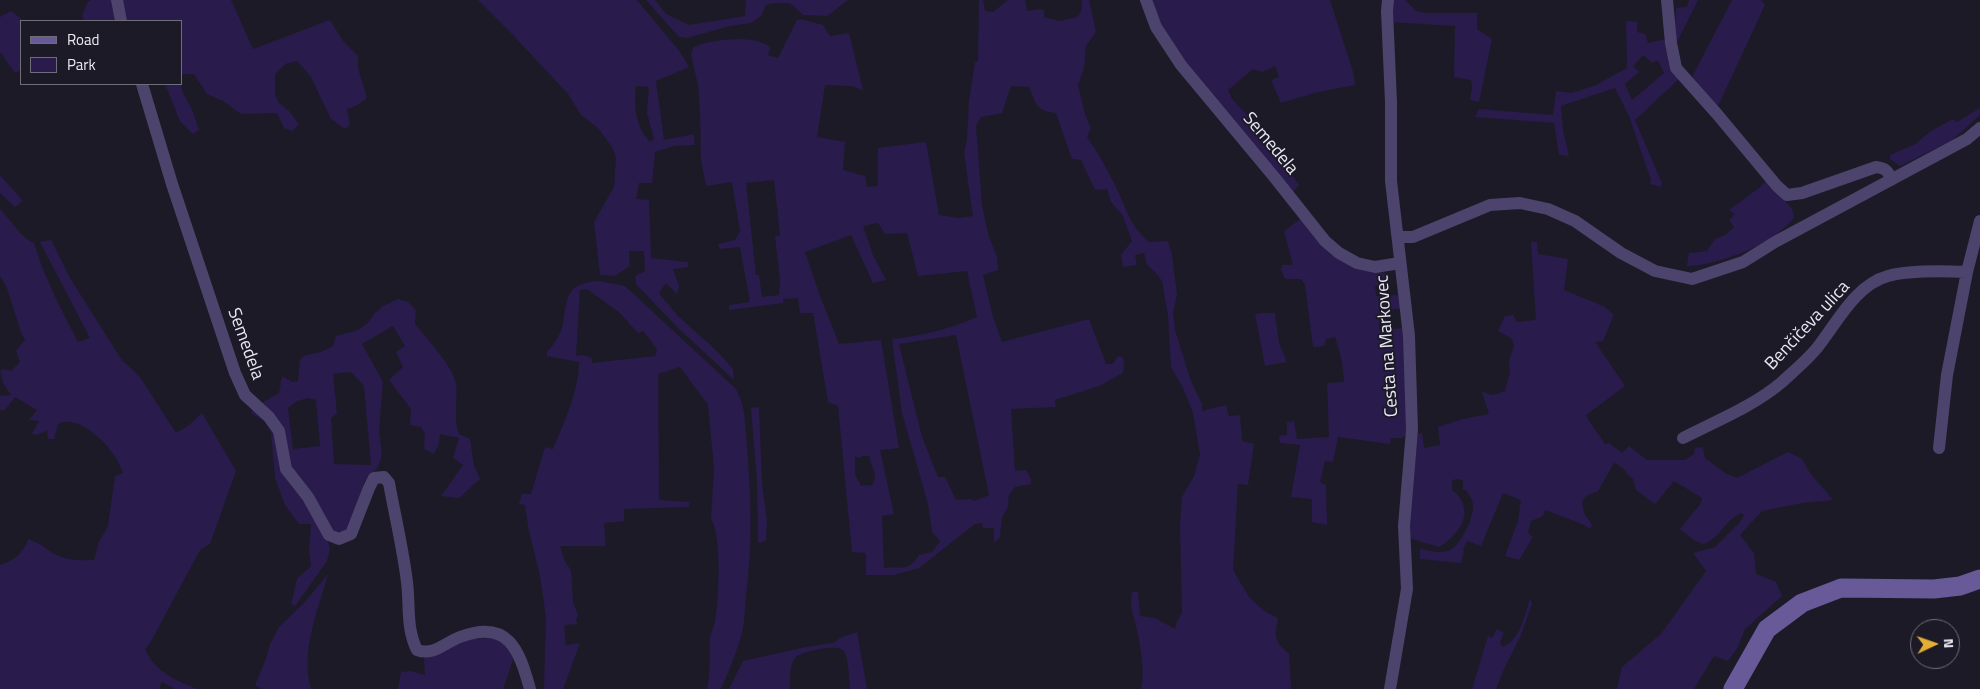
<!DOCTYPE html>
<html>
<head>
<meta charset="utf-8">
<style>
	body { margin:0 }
	#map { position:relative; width:1980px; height:689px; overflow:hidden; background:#1d1a27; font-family:"Titillium Web",sans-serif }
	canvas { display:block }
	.legend { position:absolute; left:20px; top:20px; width:162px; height:65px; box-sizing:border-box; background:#1d1a27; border:1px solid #6f6d78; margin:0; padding:6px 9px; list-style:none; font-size:15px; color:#eae9f2 }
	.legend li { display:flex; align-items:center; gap:10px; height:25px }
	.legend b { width:25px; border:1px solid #6f6d78 }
	.north { position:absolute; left:1910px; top:619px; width:50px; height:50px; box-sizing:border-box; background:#1d1a27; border:1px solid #6f6d78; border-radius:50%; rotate:87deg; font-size:14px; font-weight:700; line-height:20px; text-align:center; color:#eae9f2 }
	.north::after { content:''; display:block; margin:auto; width:18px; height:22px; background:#e3ae35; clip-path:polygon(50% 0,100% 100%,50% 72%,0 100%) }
</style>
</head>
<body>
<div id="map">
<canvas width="1980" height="689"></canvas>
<ul class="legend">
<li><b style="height:6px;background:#685998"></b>Road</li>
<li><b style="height:14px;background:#291b4c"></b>Park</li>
</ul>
<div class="north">N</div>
</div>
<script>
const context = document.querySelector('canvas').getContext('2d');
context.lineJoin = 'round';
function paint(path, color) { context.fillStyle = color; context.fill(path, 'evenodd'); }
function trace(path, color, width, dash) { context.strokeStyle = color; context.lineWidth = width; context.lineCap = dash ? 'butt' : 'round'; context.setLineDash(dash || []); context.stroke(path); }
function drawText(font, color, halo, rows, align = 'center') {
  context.font = font + ' "Titillium Web",sans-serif'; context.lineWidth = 4; context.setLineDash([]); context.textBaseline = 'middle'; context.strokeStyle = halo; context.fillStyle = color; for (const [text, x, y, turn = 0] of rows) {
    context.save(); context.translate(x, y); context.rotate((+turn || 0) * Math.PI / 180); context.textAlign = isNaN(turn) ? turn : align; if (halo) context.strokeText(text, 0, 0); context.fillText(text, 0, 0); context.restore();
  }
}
const green = new Path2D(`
	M91,0H114L118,21H84L82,16L87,3Z
	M120,0H231L253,49L330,20L343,41L358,56V68L367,98L356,106L347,109L350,125L345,129L331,119L311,77L297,61L285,64L275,74V93L278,102L289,111L299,124L292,131L284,128L277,113L241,114L223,101L207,94L194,74H183L181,76V21H124Z
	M478,0H637L680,52L689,67L656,81L664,140L694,134L695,145L674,146L655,152L652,183H639L636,199L649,200L651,258L688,262V267L673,269L679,286L677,294L666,283L659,293L678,316L718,352L733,369L734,380L677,327L636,284L635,276L645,271L644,251H629L630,266L615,276L600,275L594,222L614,187L616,157L612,147L598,128L581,115L568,94L512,34ZM636,86L649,87L647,113L654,139L650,142C635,125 634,108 636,86Z
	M646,0H655L666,14L689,25L745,16L746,0H848L827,16L803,15L790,3C782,4 774,2 766,5L761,16L751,23L730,26L687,38L679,37Z
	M979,0H983L985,11L993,12L1008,0H1025L1027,11L1040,9L1044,10V17L1059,21L1078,17L1082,9V0H1089L1096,32L1086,46L1084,68L1078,85L1085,114L1091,128L1087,137C1098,152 1107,169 1116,187C1126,207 1130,227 1149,242L1168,241L1172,255L1177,295L1173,313L1175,330L1191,381L1202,404V411L1226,405L1229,416L1240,415L1242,441L1254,444L1248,485L1238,484L1233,570L1249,597L1264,611L1278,618C1275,637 1273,640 1289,654L1291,689H1141C1145,672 1141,652 1138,634C1135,618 1129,610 1132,592H1138L1140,616L1155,618L1175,629L1177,621L1182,613L1180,523L1182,497L1194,476L1200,455L1193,413L1183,388L1171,367L1168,316L1162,281L1155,272L1147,265L1144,253L1135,255L1137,265L1123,267L1121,255L1132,241L1123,216L1111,202L1107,189L1095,190L1081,160L1072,159L1056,113C1035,110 1037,105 1029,87L1011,86L1002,113L981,117L976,126L982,205L988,234L997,257L998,270L983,275L993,317L1002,342L1089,319L1106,364H1113L1118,356L1123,357L1124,365L1123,373L1099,386L1055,400L1056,407L1011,409L1015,471L1026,470L1031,479V484L1015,487L1009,495L1008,507L1002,517L1000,537L994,543V528H983L982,523L975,524L919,568L894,575H866V553L852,552L838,406L828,402L813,313H800L798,298L783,299V303L729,310V305L750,302L740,247L720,249L718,244L735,240L740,231L732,182L706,186L701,159L700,111L698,85L691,55L693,48C706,39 761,34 770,48L768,55L778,58L797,20L800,19L823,25L830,36L849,33L863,90L851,86L825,85L817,137L845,142L843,170L865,176L867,187L878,186V148L926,142L939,215L958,218L973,216L964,153L967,139L969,101L975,62L978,61ZM774,180L780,235L775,236L780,281L779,295L762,297L759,275H756L746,183ZM878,223L885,234L907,233L918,276L967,271L977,317C950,329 921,336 892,339L902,413L928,504L932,532L940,541L932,552L919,555C908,573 900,566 884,568L882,516L894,514L880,450L899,448L881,340L839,344L820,296L805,252L851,235L873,283L886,280L873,255L863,226ZM956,335L989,495L975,501L969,499L956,500L945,477H938L922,437L899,344ZM862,456H869C871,466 879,475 872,485L861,486L855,474V457L861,458Z
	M1150,0H1330L1354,75L1355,85L1318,92L1281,103L1271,80L1279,77L1275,66L1262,72L1253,69L1228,90L1232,99L1252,120L1299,185L1292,193L1207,91L1155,18Z
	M1389,0H1405L1416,11L1425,13H1477V29L1492,39L1479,102L1470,100L1472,88L1471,80L1454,77L1455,26L1389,22Z
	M1689,0H1698L1674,48L1676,8L1687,7Z
	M1732,0H1761L1765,5L1718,106L1691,79Z
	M11,11L24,21H21V70L15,73L0,52V17Z
	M1626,21L1637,22V32L1645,34L1648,43L1667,39L1680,78L1635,120L1662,183L1661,187L1650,184L1651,180L1629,116L1615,88L1561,106L1563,130L1569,156L1559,155L1554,123L1475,117L1479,109L1553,115L1556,91L1572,93L1596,85L1627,68ZM1643,55L1652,63L1658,60L1664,73L1632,100L1625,84L1639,72L1633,66Z
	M165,84H181L183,93L192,109L199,130L193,134L180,121Z
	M1980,108V115L1951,141L1900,166L1890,159V155L1915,144L1931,131L1953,119L1957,122Z
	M0,175L23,201L15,207L0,193Z
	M1767,179L1792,209L1794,217C1777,243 1717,266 1687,266L1689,253L1707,251L1715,239L1725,235L1734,227L1729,220L1735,214L1729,210L1759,188Z
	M0,209C11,220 21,238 34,243C44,277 62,311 78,342L90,338L40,242L51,240L70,278L121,359L140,377L176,433L188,426L202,413L236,471L210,544L200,550L149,645L145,649C154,671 176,681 198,689H175L162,682L159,689H0V565C16,560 23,553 29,538L30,540C40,543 46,549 54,554C66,560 81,561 94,560L99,542L108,526L115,476L123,473C118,453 81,412 58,424L54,439H48L47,431L36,435L32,434L39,421L29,420L37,410L15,397L5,410H0V396L11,395L3,383L0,371L3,369L11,371L20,362L16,351L25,340L21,332L7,288L0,276Z
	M1302,218L1370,271L1387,273L1389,284L1375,286L1376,296L1398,295L1401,309H1383L1379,318V330L1404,328L1409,433L1402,438H1391L1390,444L1338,437L1333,462L1325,461L1320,482L1326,485L1327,525L1312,522V499L1291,497L1300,445L1280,443L1279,436L1287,435V422L1294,421L1297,439L1329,437L1327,383L1344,382L1342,361L1335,337L1326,339L1324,346L1313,347L1305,285L1301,279H1285L1281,270L1282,265H1293L1284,231Z
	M1531,242H1537L1538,254L1568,259L1564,290L1605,307L1614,315L1603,341L1595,342L1625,386L1586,415C1591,426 1599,434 1605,444L1609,443L1622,453L1629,446L1647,460H1685L1694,454L1695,448L1703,447L1705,458L1725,473L1737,478L1788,452L1802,459L1810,473L1833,500L1802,503L1762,511L1740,535L1754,553L1756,574L1776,582L1782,596L1745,629L1738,647L1728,661L1714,656L1694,689H1617L1622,667L1661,634L1706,571L1693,553L1715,547L1740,522L1744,515L1741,513C1725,520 1720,539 1703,544L1694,540L1680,529L1701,503L1702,498L1674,481L1655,504L1636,490L1633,479C1625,473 1624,466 1614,463L1598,491L1586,496L1582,502L1584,513L1592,525L1590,529L1582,524L1545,510L1543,516L1531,521L1528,533L1533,537L1519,560L1505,556L1518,521L1521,500L1503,493L1481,546L1467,541L1463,549L1464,551L1461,563L1420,559V549C1428,550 1439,554 1448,551C1460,547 1472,521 1473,508C1474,501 1469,495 1466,490H1463V480L1456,479L1452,481V490C1457,493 1459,496 1462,502C1471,520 1454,538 1439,547L1412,539L1407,530L1418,434L1422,433L1424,448L1440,445L1438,427L1463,419L1489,414L1482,392L1493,395L1505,391L1510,372L1509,361L1514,346L1512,339L1498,331L1505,316L1513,315L1517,322L1536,320Z
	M599,281L625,286L735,388C746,404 745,427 747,446C751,497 753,543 746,594C745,607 745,620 742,632C737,652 729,670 721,689H707C711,670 709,658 710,639C710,633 714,628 715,621C719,601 722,535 711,519L714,468L708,405L680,367L658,374L659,500L689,502V507L624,509V521L604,523L606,546H560L565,562L571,570L573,602L578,615L576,620L577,624L564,625L566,645L580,643L563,689H544L546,618L540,576L529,531L525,505L519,504L522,494H531L545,447L553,449C564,422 579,391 579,362L547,356V352C553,346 560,335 562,328C568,300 563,283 599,281ZM587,289L620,313L638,333L643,331L657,349L655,356L592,363V358L583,355L576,356L580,290Z
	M398,299L408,302L416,310L415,324C427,339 453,366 456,384C458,401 453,418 459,434L470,439L474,465L480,479L459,498L441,496L463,465L453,458L459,438L440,434L439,444L434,454L424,449L425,434L421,427L410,425L411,409L389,380L403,367L396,352L405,346L393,326L362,344L383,382L379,431L382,455L378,467L364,482L353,520L345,531L338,534L332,531L291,466L260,404L279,393L282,376L292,382L298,381L300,359L306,355L321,352L333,346L336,336L358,330L368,323L374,314L383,306ZM351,372L364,386L371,465L334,464L331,418L337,413L333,374ZM309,398L316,400L320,446L293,449L288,408L297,401Z
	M1263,313H1275L1279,343L1287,362L1265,366L1255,314Z
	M759,407L762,484L767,520L766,541L758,543L757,482L751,408Z
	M253,409L275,430L280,465L288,482L306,503L326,534L330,549L327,561L295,606L291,604L297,579L311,566L309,552L311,524H299L285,505L275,478L271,432L264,421L251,413Z
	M328,574C318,611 300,651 311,689H262L255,685L266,659L270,644L279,627L304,603Z
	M1530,599L1532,604L1520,637L1504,669L1496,689H1472L1488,636L1492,638L1497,629L1504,633L1500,642L1502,647C1521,640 1524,616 1530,599Z
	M857,632L867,689H850C849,681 849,656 843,650C837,644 801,651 795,658C789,666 790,680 790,689H729L743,661L806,647L833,643L842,637Z
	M498,638L509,648L513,660L503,689H398L401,672L411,671L425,675L424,658L462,639Z`);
const street = new Path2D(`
	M117,0L121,21
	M1146,0L1156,27L1181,65L1275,178L1325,241L1339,253L1357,263L1375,267L1400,263
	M1388,0L1387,11L1391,102V181L1409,336L1412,430L1404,526L1407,589L1390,689
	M1667,0L1671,43L1676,68L1717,114L1777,186L1787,195L1802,193L1876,167C1885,168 1889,171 1891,180
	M142,84L172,184L235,373L245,395L269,417L279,431L286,469L308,497L329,535L339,539L351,534L369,488L374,478L384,477L389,483C395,516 403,549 407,582C410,606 406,628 417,650C434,656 444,643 460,637C508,619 519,649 530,689
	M1398,237H1413L1490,205L1520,203L1548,209L1575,221L1621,253L1655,271L1692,279L1743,262L1775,242L1967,139L1980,128
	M1683,438C1716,421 1754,406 1782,382C1794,371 1807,360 1817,348C1837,323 1855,285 1888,276C1909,270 1945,271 1967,272
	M1939,448L1947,375L1967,272L1980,221`);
const secondary = new Path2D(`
	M1733,689L1767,629L1802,603L1841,588L1934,589L1960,586L1980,579`);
const streetNames = [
	["Semedela",1270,144,50],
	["Benčičeva ulica",1808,326,-47],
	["Semedela",245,344,70],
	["Cesta na Markovec",1388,346,-94]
];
paint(green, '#291b4c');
trace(street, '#4c446c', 12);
trace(secondary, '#685998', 19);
drawText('18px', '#eae9f2', '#1d1a27', streetNames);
</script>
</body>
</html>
